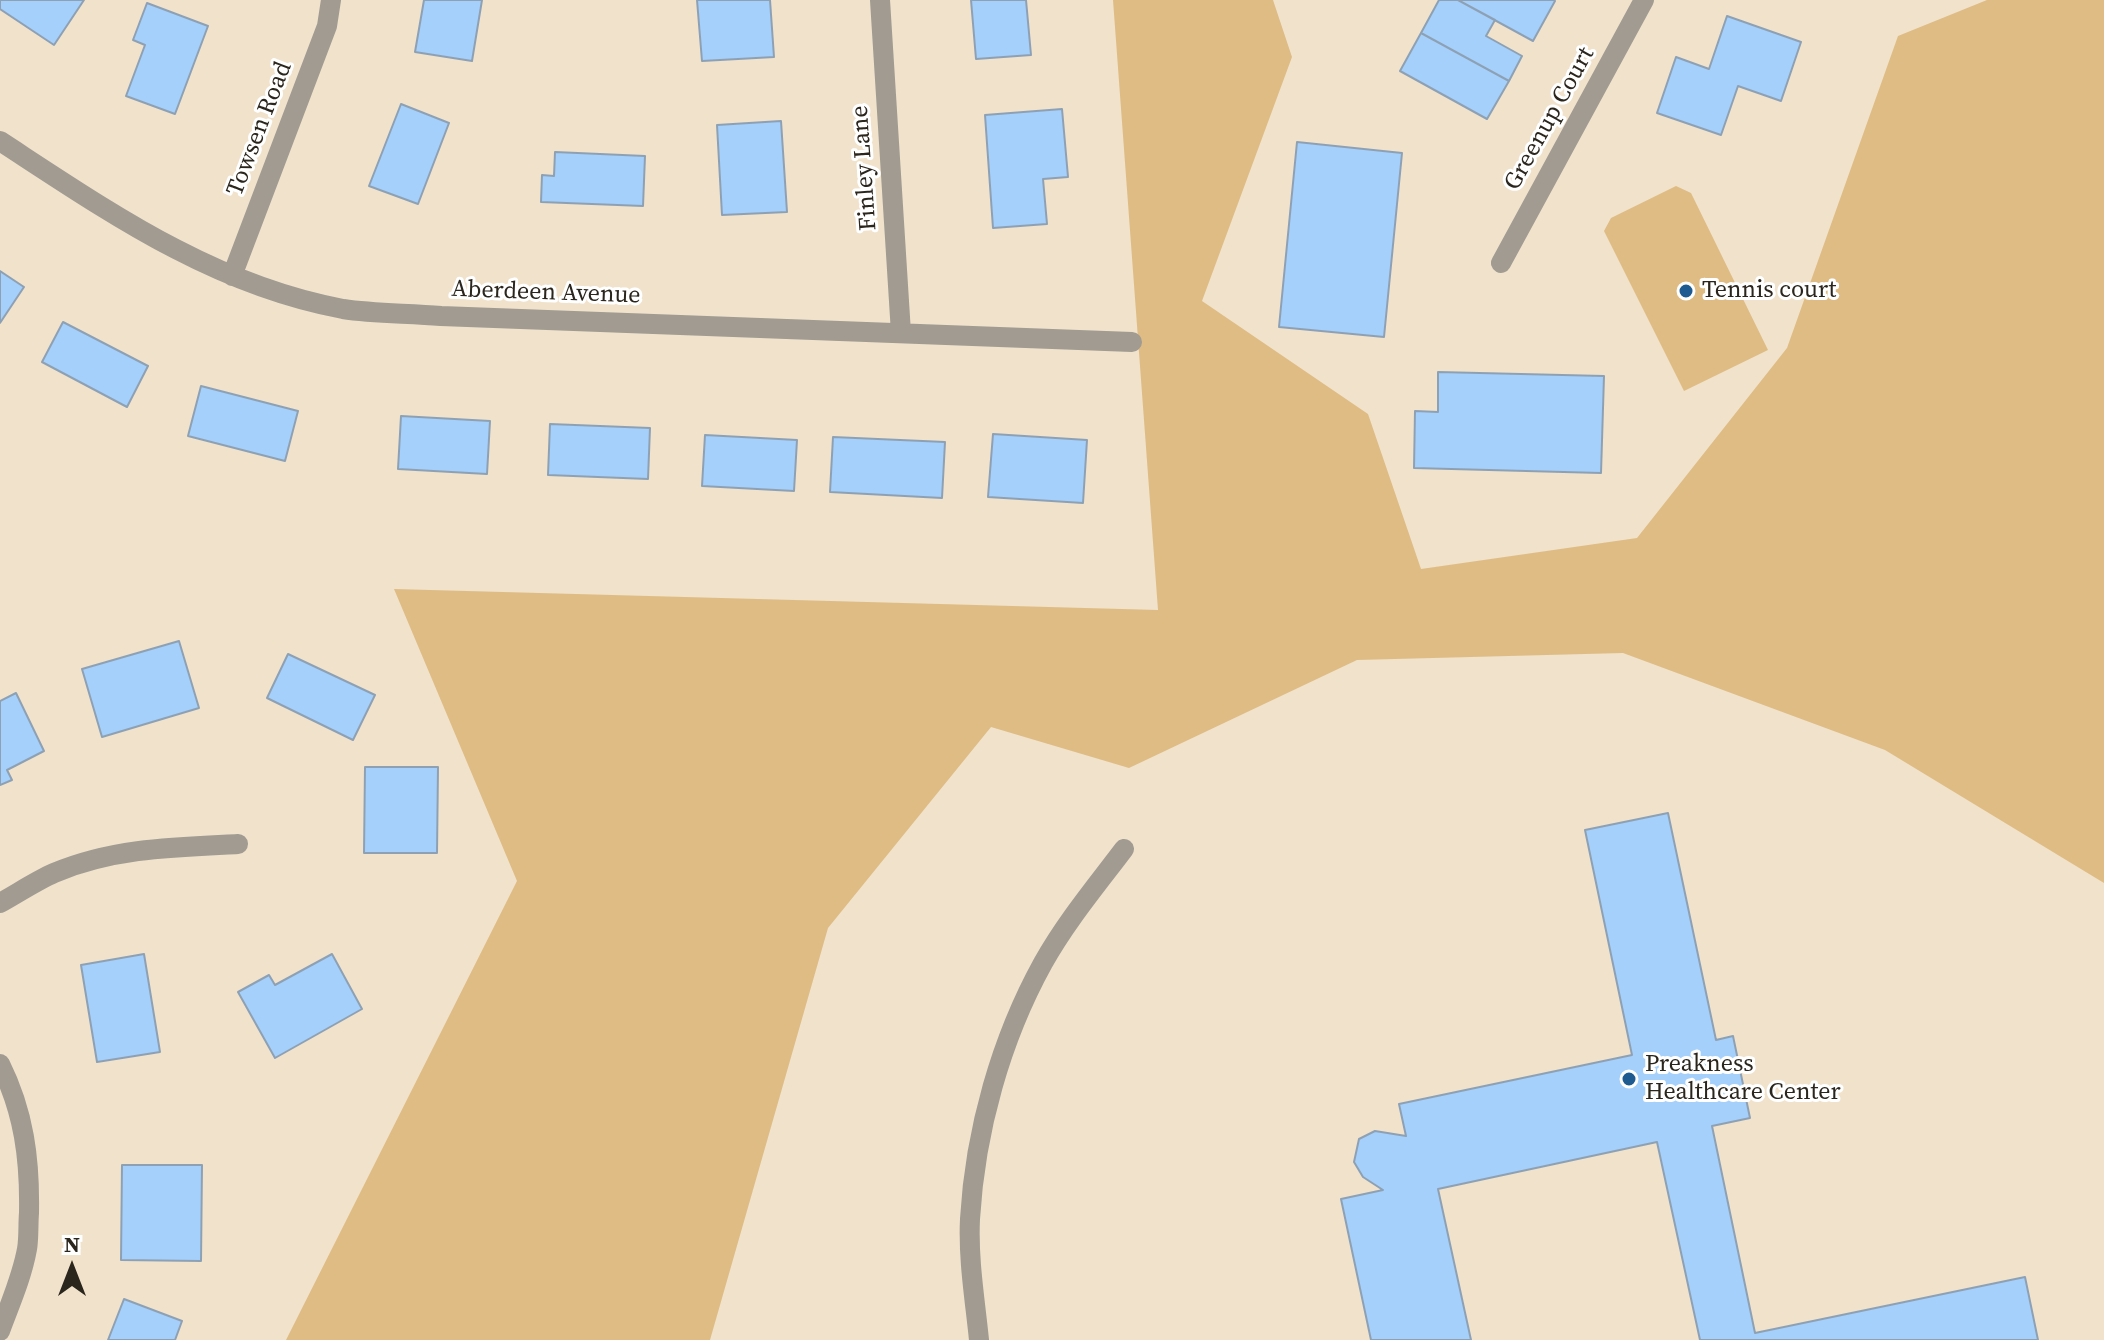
<!DOCTYPE html>
<html>
<head>
<meta charset="utf-8">
<style>
	body { margin:0 }
	#map { position:relative; width:2104px; height:1340px; overflow:hidden; background:#f1e2cb; font-family:"Source Serif 4",serif }
	canvas { display:block }
	.north { position:absolute; left:32px; top:1228px; width:80px; height:80px; -webkit-text-stroke:6px #fff; paint-order:stroke; rotate:0deg; font-size:22px; font-weight:700; line-height:32px; text-align:center; color:#2b261d }
	.north::after { content:''; display:block; margin:auto; width:28px; height:36px; background:#2b261d; clip-path:polygon(50% 0,100% 100%,50% 72%,0 100%) }
</style>
</head>
<body>
<div id="map">
<canvas width="2104" height="1340"></canvas>
<div class="north">N</div>
</div>
<script>
const context = document.querySelector('canvas').getContext('2d');
context.lineJoin = 'round';
function paint(path, color) { context.fillStyle = color; context.fill(path, 'evenodd'); }
function trace(path, color, width, dash) { context.strokeStyle = color; context.lineWidth = width; context.lineCap = dash ? 'butt' : 'round'; context.setLineDash(dash || []); context.stroke(path); }
function drawText(font, color, halo, rows, align = 'center') {
  context.font = font + ' "Source Serif 4",serif'; context.lineWidth = 6; context.setLineDash([]); context.textBaseline = 'middle'; context.strokeStyle = halo; context.fillStyle = color; for (const [text, x, y, turn = 0] of rows) {
    context.save(); context.translate(x, y); context.rotate((+turn || 0) * Math.PI / 180); context.textAlign = isNaN(turn) ? turn : align; if (halo) context.strokeText(text, 0, 0); context.fillText(text, 0, 0); context.restore();
  }
}
const green = new Path2D(`
	M1113,0H1273L1292,57L1202,301L1368,414L1421,569L1637,538L1787,348L1898,36L1987,0H2104V883L1885,750L1623,653L1357,660L1129,768L991,727L828,928L710,1340H286L517,881L394,589L1158,610Z
	M1676,186L1691,193L1768,350L1684,391L1604,231L1611,218Z`);
const building = new Path2D(`
	M0,0H84L54,45L0,9Z
	M424,0H482L472,61L415,52Z
	M697,0H770L774,57L702,61Z
	M971,0H1026L1031,55L976,59Z
	M1439,0H1458L1495,20L1486,36L1522,56L1509,81L1421,33Z
	M1458,0H1554L1555,1L1533,41Z
	M147,3L208,26L175,114L126,96L145,45L133,40Z
	M1727,16L1801,42L1781,101L1738,86L1721,135L1657,113L1676,57L1709,69Z
	M1421,33L1509,81L1487,119L1400,71Z
	M401,104L449,123L418,204L369,186Z
	M1062,109L1068,177L1043,179L1047,224L993,228L985,115Z
	M781,121L787,212L722,215L717,125Z
	M1297,142L1402,153L1384,337L1279,327Z
	M555,152L645,156L643,206L541,202L542,175L554,176Z
	M0,271L24,287L0,323Z
	M63,322L148,366L127,407L42,362Z
	M1438,372L1604,376L1601,473L1414,468L1415,411L1438,412Z
	M201,386L298,411L285,461L188,436Z
	M401,416L490,421L487,474L398,469Z
	M550,424L650,428L648,479L548,475Z
	M993,434L1087,440L1083,503L988,497Z
	M705,435L797,440L794,491L702,486Z
	M833,437L945,442L942,498L830,492Z
	M179,641L199,708L102,737L82,669Z
	M288,654L375,695L353,740L267,698Z
	M16,693L44,751L7,770L12,780L0,785V701Z
	M365,767H438L437,853H364Z
	M1668,813L1716,1040L1733,1036L1750,1118L1712,1126L1755,1333L2025,1277L2038,1340H1700L1657,1142L1438,1189L1471,1340H1371L1341,1199L1383,1190L1363,1177L1354,1162L1359,1139L1375,1131L1406,1136L1399,1104L1632,1055L1585,830Z
	M144,954L160,1052L97,1062L81,965Z
	M332,954L362,1009L275,1058L238,992L269,975L275,985Z
	M122,1165H202L201,1261L121,1260Z
	M124,1299L182,1321L175,1340H108Z`);
const minor = new Path2D(`
	M880,0L901,333
	M0,141C109,212 213,285 343,309C375,314 409,313 441,316L1132,342
	M1501,263L1644,0
	M232,276L327,26L331,0
	M0,903C18,893 36,881 54,873C113,848 176,847 238,844
	M0,1064C24,1112 30,1159 29,1213C28,1224 29,1238 27,1249C22,1277 10,1304 0,1331
	M979,1340C975,1300 968,1259 970,1219C975,1131 1001,1039 1043,963C1066,922 1096,886 1124,849`);
const markers = [
	[1686,291,8,"#1d5b91"],
	[1629,1079,8,"#1d5b91"]
];
const streetNames = [
	["Greenup Court",1550,119,-61],
	["Towsen Road",260,129,-69],
	["Finley Lane",865,168,-94],
	["Aberdeen Avenue",546,293,2]
];
const poiNames = [
	["Tennis court",1702,291],
	["Preakness",1645,1065],
	["Healthcare Center",1645,1093]
];
paint(green, '#dfbc84');
paint(building, '#a4d0fb');
trace(building, '#8ea1b4', 2);
trace(minor, '#a19b91', 20);
for (const [x, y, r, color] of markers) { const dot = new Path2D(); dot.arc(x, y, r, 0, 2 * Math.PI); context.fillStyle = color; context.fill(dot); trace(dot, '#fff', 3); }
drawText('24px', '#2b261d', '#fff', streetNames);
drawText('24px', '#2b261d', '#fff', poiNames, 'left');
</script>
</body>
</html>
